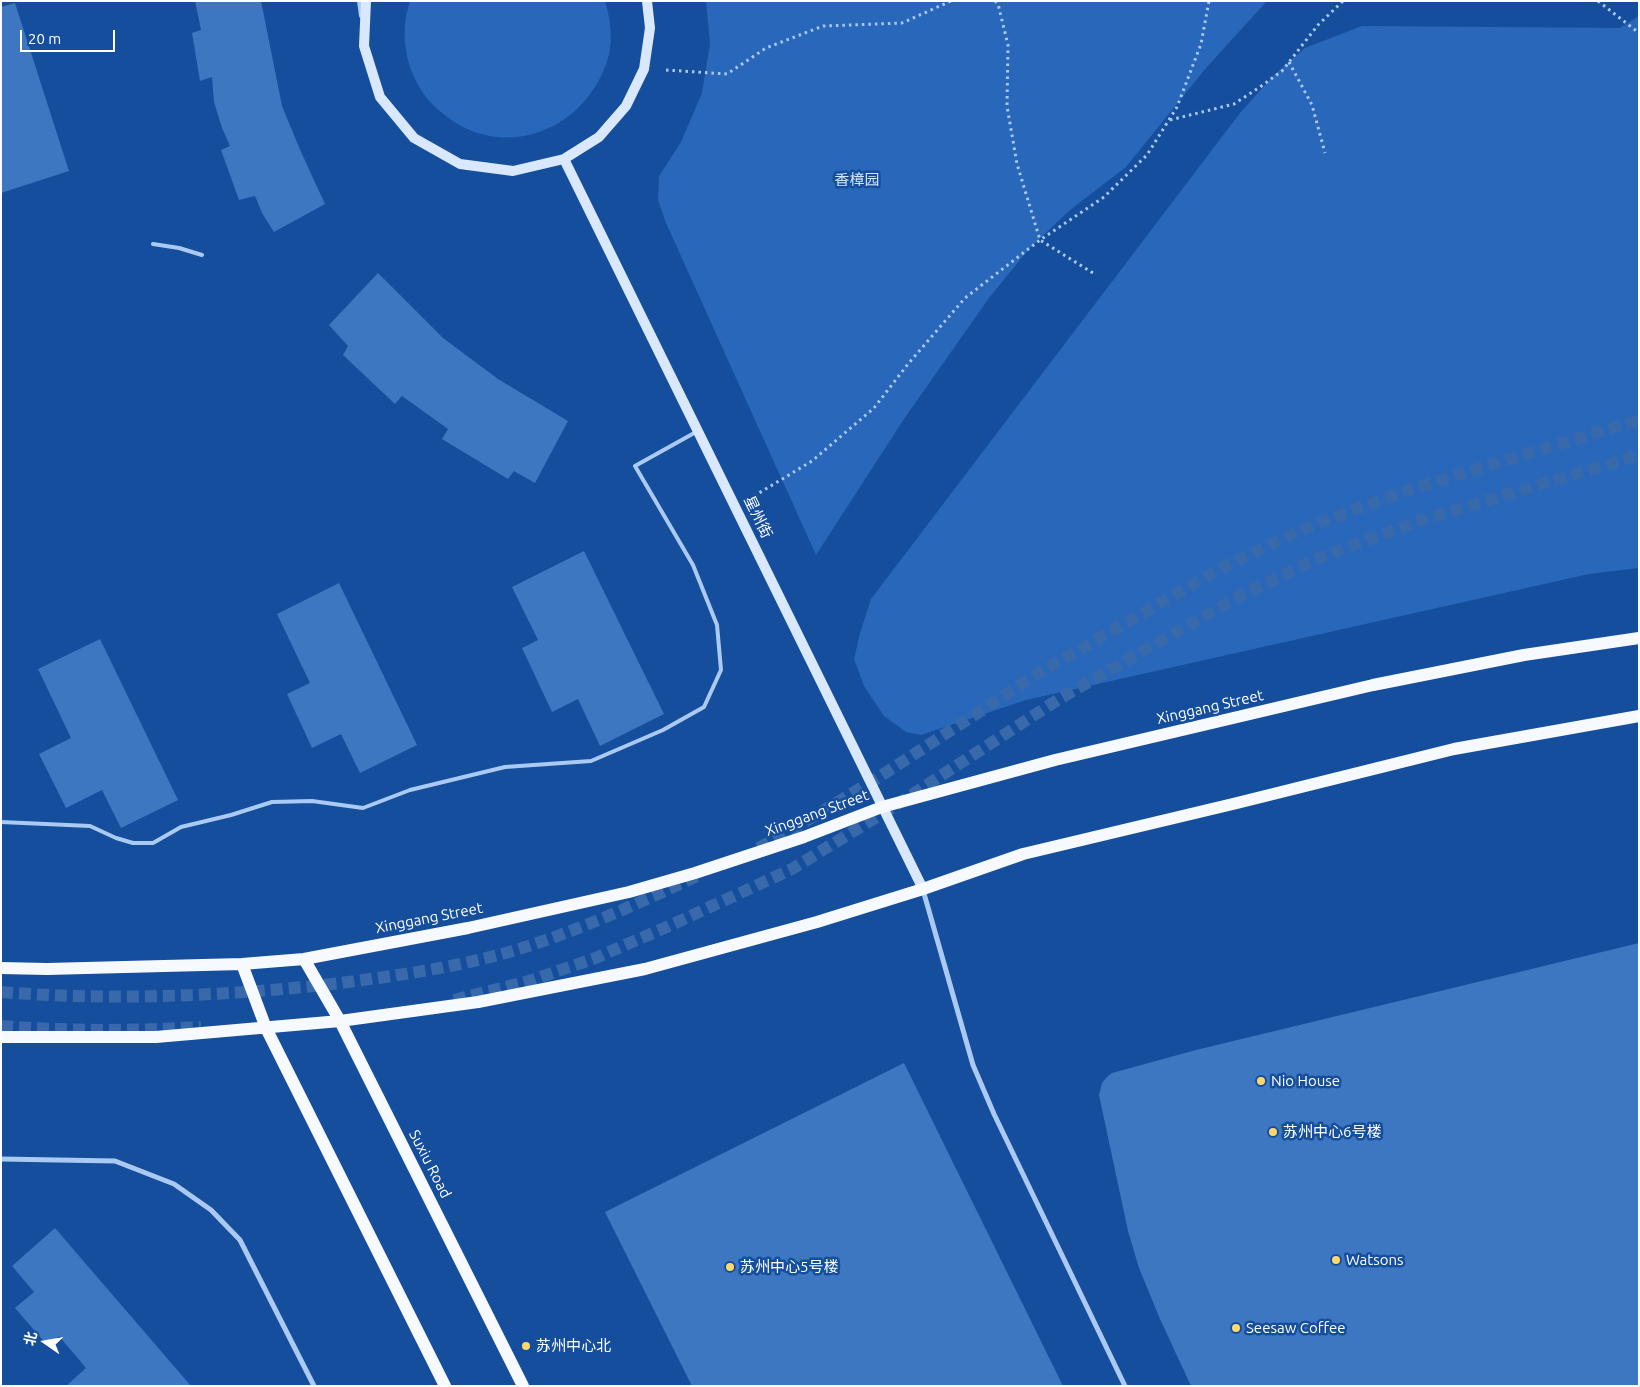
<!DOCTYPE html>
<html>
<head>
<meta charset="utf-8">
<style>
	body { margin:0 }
	#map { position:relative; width:1640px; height:1387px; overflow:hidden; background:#154e9c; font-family:Ubuntu,"Noto Sans SC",sans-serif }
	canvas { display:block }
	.frame { position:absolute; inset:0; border:2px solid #fff; pointer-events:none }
	.north { position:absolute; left:20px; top:1317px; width:50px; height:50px; -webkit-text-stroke:4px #154e9c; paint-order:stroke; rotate:283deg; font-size:14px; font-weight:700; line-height:20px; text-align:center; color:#fff }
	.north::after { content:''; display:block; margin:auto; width:18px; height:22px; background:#fff; clip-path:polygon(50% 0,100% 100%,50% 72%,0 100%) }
	.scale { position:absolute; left:20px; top:30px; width:95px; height:22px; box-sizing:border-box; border:2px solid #fff; border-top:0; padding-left:6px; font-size:15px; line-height:18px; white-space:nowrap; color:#fff; -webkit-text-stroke:4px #154e9c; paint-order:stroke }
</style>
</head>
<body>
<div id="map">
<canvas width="1640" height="1387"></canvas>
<div class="frame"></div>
<div class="north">北</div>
<div class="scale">20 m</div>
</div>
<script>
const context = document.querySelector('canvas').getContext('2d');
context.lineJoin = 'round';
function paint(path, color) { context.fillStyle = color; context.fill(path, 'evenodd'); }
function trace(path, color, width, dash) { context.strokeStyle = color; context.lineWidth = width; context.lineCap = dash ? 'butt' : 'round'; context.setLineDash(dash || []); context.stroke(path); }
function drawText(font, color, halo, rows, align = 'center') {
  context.font = font + ' Ubuntu,"Noto Sans SC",sans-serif'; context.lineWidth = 5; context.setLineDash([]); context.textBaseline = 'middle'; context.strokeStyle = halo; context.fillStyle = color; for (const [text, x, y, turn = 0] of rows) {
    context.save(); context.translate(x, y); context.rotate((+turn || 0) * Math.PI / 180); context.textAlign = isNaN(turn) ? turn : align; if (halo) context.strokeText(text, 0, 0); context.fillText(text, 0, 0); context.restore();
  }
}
const green = new Path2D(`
	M410,1H605C610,18 613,37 609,54C591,127 507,164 446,116C428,103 416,86 409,64C403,43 403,22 410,1Z
	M706,1H1267L1206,68L1126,167L1070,210L1028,250L989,298L904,419L816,555L666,223L658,200L659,176L681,142L702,93L710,44Z
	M1639,16V568L1589,574L1026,700L921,735L906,732L884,716L864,686L854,659L860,633L871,599L1240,113L1274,75L1305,48L1362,26L1620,28Z`);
const building = new Path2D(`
	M195,1H261L282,106L301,152L325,204L274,232L262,213L255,196L239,200L221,150L230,146L222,128L214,102L212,77L200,81L192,33L201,30Z
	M15,3L69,171L1,193V7Z
	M378,273L443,338L498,379L568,421L535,483L514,471L508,479L442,439L448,429L402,396L395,404L343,355L348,346L329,325Z
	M584,551L664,714L600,746L578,699L552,712L522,648L538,640L512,587Z
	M339,583L417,745L360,773L341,734L312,748L287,694L310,683L277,614Z
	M100,639L178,800L121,828L102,790L66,808L39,754L71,738L38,669Z
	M1639,943V1386H1191L1160,1319L1139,1268L1128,1231L1099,1095L1102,1083L1107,1077L1112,1073L1196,1050Z
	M904,1063L1063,1386H692L605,1212Z
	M55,1228L191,1386H66L86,1368L59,1336L48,1346L15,1308L34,1292L12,1266Z`);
const primaryTunnel = new Path2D(`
	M758,848L776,839L876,779L1042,671L1225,566L1306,528L1408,490L1639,420
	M1,992C114,1001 228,996 341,983C401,975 460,967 519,949C580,930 639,903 697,876
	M454,1000L529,981L593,959L669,926L792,869L893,807L1059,699L1240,596L1319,558L1419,521L1639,455
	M1,1026C68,1031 135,1031 201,1027`);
const path = new Path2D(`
	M995,1L998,4L1008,45L1007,106L1017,164L1040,240L1093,273
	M1598,1L1639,33
	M1289,62L1312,105L1325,153
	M666,70L727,74L766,48L823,26L902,23L951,1
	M1170,120L1234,104L1260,87L1282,71L1318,25L1343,1
	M754,496L812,461L874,408L908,364L965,298L1040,240L1104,197L1147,155L1177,107L1201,44L1209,1`);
const lane = new Path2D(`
	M359,1L361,16
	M153,244L179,248L202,255
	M1,822L90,826L116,838L133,843H153L181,827L231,815L272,802L312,801L363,808L410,790L505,767L591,761L663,730L704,707L721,670L717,625L693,565L635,466L696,432`);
const street = new Path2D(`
	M923,890L973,1065L994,1114L1125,1386
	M1,1159L115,1161L174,1184L211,1210L240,1240L314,1386`);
const secondary = new Path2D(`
	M366,1L364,46L380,97L414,138L460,164L513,171L564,159L599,137L626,106L644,69L650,28L647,1
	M564,159L923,889`);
const primary = new Path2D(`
	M304,959L340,1021L523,1386
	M242,964L266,1028L445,1386
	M1,968L47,969L242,964L304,959L468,928L629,892L695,873L804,837L882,807L1055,760L1373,685L1524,655L1639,638
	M1,1037H156L340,1021L478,1002L645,969L817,922L923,889L1023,854L1237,803L1454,749L1639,716`);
const markers = [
	[1261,1081,5,"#ffd76c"],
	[1273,1132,5,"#ffd76c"],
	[1336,1260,5,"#ffd76c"],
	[730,1267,5,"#ffd76c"],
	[1236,1328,5,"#ffd76c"],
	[526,1346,5,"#ffd76c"]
];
const parkNames = [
	["香樟园",857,180]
];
const streetNames = [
	["星州街",758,517,64],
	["Xinggang Street",1210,707,-13],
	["Xinggang Street",817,813,-20],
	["Xinggang Street",429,918,-11],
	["Suxiu Road",430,1164,63]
];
const poiNames = [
	["Nio House",1271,1081],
	["苏州中心6号楼",1283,1132],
	["Watsons",1346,1260],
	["苏州中心5号楼",740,1267],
	["Seesaw Coffee",1246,1328],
	["苏州中心北",536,1346]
];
paint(green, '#2867b9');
paint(building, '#3d77c2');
trace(primaryTunnel, '#3869ab', 12, [12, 6]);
trace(path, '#abcaf3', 3, [2.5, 4]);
trace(lane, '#abcaf3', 4);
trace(street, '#abcaf3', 5);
trace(secondary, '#dae8fd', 10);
trace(primary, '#f6faff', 12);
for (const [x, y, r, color] of markers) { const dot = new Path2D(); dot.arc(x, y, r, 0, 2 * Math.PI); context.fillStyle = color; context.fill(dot); trace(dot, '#154e9c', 2); }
drawText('15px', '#d3e5fd', '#154e9c', parkNames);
drawText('15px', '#fff', '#154e9c', streetNames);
drawText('15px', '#fff', '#154e9c', poiNames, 'left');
</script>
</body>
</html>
